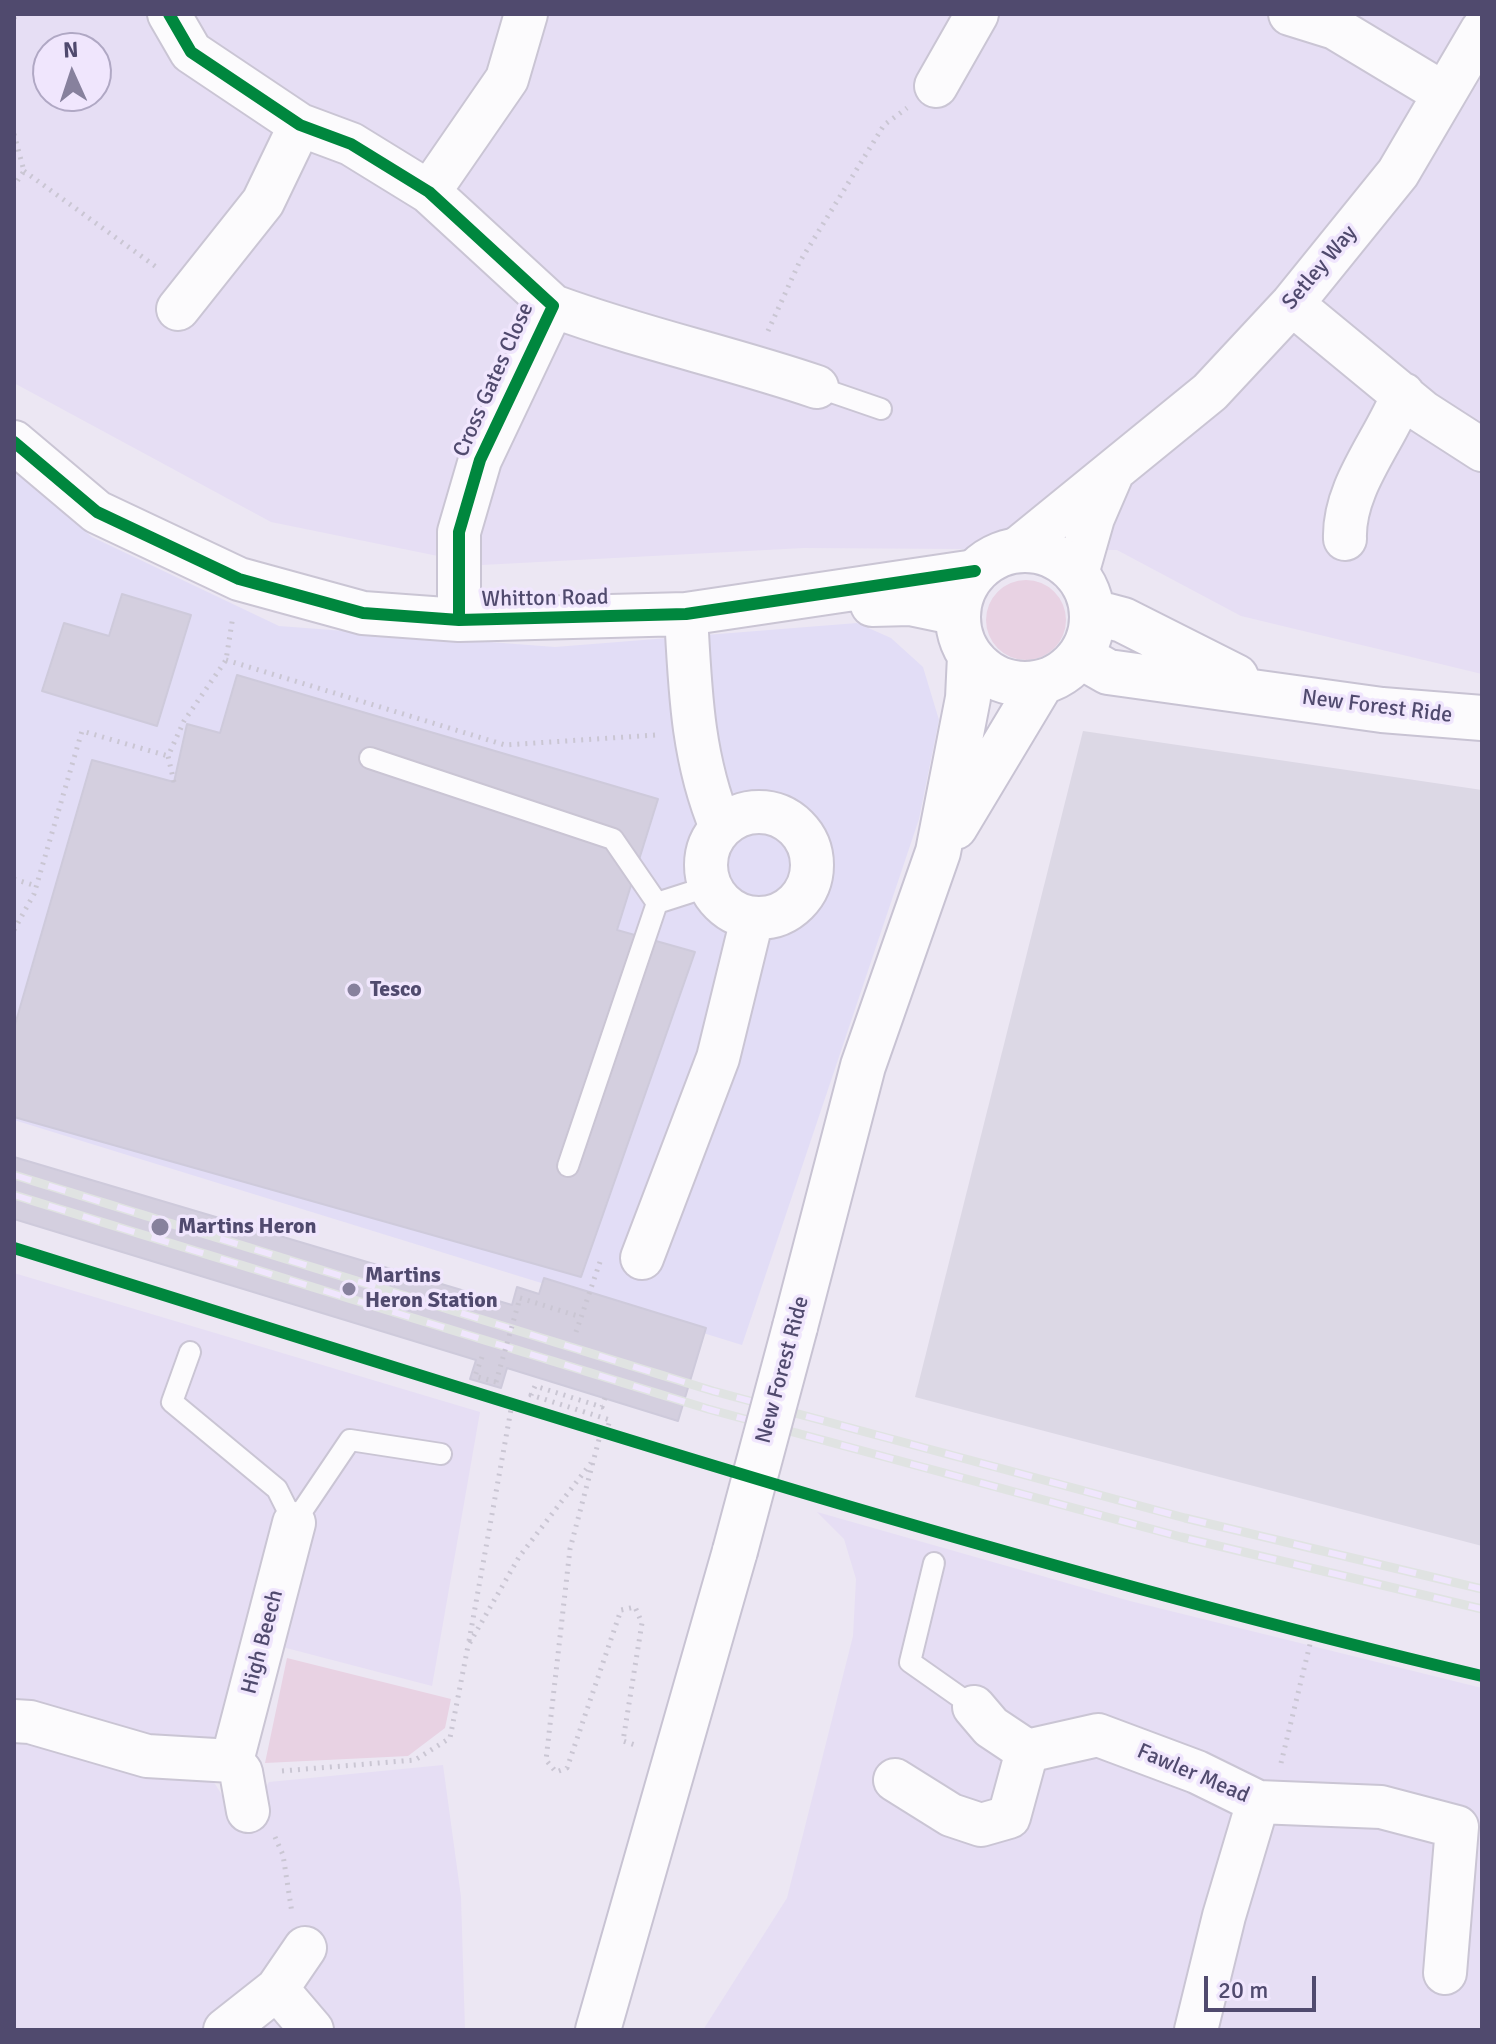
<!DOCTYPE html>
<html>
<head>
<meta charset="utf-8">
<style>
	body { margin:0 }
	#map { position:relative; width:1496px; height:2044px; overflow:hidden; background:#ece7f3; font-family:Signika,sans-serif }
	canvas { display:block }
	.frame { position:absolute; inset:0; border:16px solid #504a6e; pointer-events:none }
	.north { position:absolute; left:32px; top:32px; width:80px; height:80px; box-sizing:border-box; background:#f0e6fd; border:2px solid #b0a8c4; border-radius:50%; rotate:357deg; font-size:22px; font-weight:700; line-height:32px; text-align:center; color:#504a6e }
	.north::after { content:''; display:block; margin:auto; width:28px; height:36px; background:#87819d; clip-path:polygon(50% 0,100% 100%,50% 72%,0 100%) }
	.scale { position:absolute; left:1204px; top:1976px; width:112px; height:36px; box-sizing:border-box; border:4px solid #504a6e; border-top:0; padding-left:10px; font-size:24px; line-height:28px; white-space:nowrap; color:#504a6e; -webkit-text-stroke:6px #f0e6fd; paint-order:stroke }
</style>
</head>
<body>
<div id="map">
<canvas width="1496" height="2044"></canvas>
<div class="frame"></div>
<div class="north">N</div>
<div class="scale">20 m</div>
</div>
<script>
const context = document.querySelector('canvas').getContext('2d');
context.lineJoin = 'round';
function paint(path, color) { context.fillStyle = color; context.fill(path, 'evenodd'); }
function trace(path, color, width, dash) { context.strokeStyle = color; context.lineWidth = width; context.lineCap = dash ? 'butt' : 'round'; context.setLineDash(dash || []); context.stroke(path); }
function drawText(font, color, halo, rows, align = 'center') {
  context.font = font + ' Signika,sans-serif'; context.lineWidth = 7; context.setLineDash([]); context.textBaseline = 'middle'; context.strokeStyle = halo; context.fillStyle = color; for (const [text, x, y, turn = 0] of rows) {
    context.save(); context.translate(x, y); context.rotate((+turn || 0) * Math.PI / 180); context.textAlign = isNaN(turn) ? turn : align; if (halo) context.strokeText(text, 0, 0); context.fillText(text, 0, 0); context.restore();
  }
}
const residential = new Path2D(`
	M14,14H1482V674L1241,616L1117,550L804,548L482,565L271,522L14,383ZM48,48H96V96H48Z
	M14,1273L480,1412L432,1686L244,1637L212,1779L243,1829L269,1782L443,1765L461,1897L465,2030H14Z
	M817,1512L1130,1601L1482,1688V2030H703L787,1898L853,1636L856,1579L844,1539Z`);
const commercial = new Path2D(`
	M14,471L92,537L279,626L555,647L857,623L891,638L923,667L939,720L919,819L742,1345L14,1120Z`);
const industrial = new Path2D(`
	M1083,731L1482,790V1546L915,1397Z`);
const green = new Path2D(`
	M986 620a40 40 0 1 1 80 0a40 40 0 1 1-80 0Z
	M287,1658L451,1699L445,1728L408,1756L265,1763Z`);
const building = new Path2D(`
	M122,594L191,615L157,726L42,691L64,623L109,636Z
	M237,675L658,799L617,930L695,952L581,1277L14,1117V1028L92,760L174,782L187,724L220,733Z
	M14,1157L512,1305L517,1287L539,1294L544,1278L706,1328L678,1421L507,1368L501,1388L470,1379L476,1360L14,1219Z`);
const path = new Path2D(`
	M14,18L17,14
	M14,134L24,171L14,186
	M24,171L159,269
	M768,331L799,263L884,125L907,108
	M226,660L505,745L656,735
	M174,782L168,756L184,721L226,660L233,616
	M14,879L36,886
	M14,930L34,894L82,731L168,756
	M520,1298L581,1317
	M576,1332L601,1259
	M482,1357L475,1376L496,1382
	M601,1432L570,1549L546,1760L556,1772L567,1768L621,1610L635,1607L642,1623L623,1741L638,1746
	M606,1433L610,1420L531,1395L535,1386L602,1407L606,1395
	M469,1641L512,1404
	M1281,1763L1312,1636
	M282,1771L415,1760L450,1738L468,1646L519,1557L591,1463
	M275,1837L283,1855L292,1913`);
const service = new Path2D(`
	M817,387L881,409
	M370,758L613,839L657,903
	M657,903L710,886
	M568,1166L657,903
	M190,1352L172,1402L277,1489L294,1523L350,1440L441,1454
	M934,1563L910,1662L974,1707`);
const minor = new Path2D(`
	M169,14L191,52L300,125L351,144L429,192L553,306L480,460L459,532V620
	M1290,14L1335,28L1443,93
	M936,86L977,14
	M429,192L507,79L526,14
	M1292,304L1423,412L1482,450
	M553,306C639,338 729,357 817,387
	M178,309L263,202L300,125
	M14,442L97,512L239,579L363,613L459,620L686,614L975,571
	M1345,539C1343,487 1385,441 1403,394
	M1016,550L1210,392L1292,304L1398,173L1482,30
	M1077,574L1093,518L1112,474
	M872,605L910,604L958,614
	M686,614C690,688 692,758 721,827
	M706 865a53 53 0 1 1 106 0a53 53 0 1 1-106 0Z
	M642,1258L718,1058L752,919
	M14,1721L30,1722L147,1756L232,1761
	M1027,1751L1098,1735L1197,1772L1258,1802L1381,1807L1457,1827L1445,1973
	M895,1780L951,1815L981,1825L1009,1817L1027,1751L991,1727L974,1707
	M248,1811L241,1772L232,1761L294,1523
	M277,1989L312,2030
	M225,2030L277,1989L305,1948
	M1196,2030L1224,1916L1258,1802`);
const secondary = new Path2D(`
	M958 617a67 67 0 1 1 134 0a67 67 0 1 1-134 0Z
	M1093,612L1123,620L1236,677
	M1080,656L1108,672L1382,710L1482,718
	M955,827L1042,682
	M795,1327L863,1066L938,852L968,698L970,656
	M598,2030L735,1551`);
const rail = new Path2D(`
	M14,1175L713,1391L1185,1518L1482,1589
	M14,1195L708,1409L1181,1537L1482,1609`);
const pathBridge = new Path2D(`
	M496,1382L520,1298`);
const secondaryBridge = new Path2D(`
	M735,1551L795,1327`);
const cycleway = new Path2D(`
	M169,14L191,52L300,125L351,144L429,192L553,306L480,460L459,532V620
	M14,442L97,512L239,579L363,613L459,620L686,614L975,571
	M14,1248C500,1400 986,1559 1482,1676`);
const markers = [
	[354,990,8,"#87819d"],
	[160,1227,10,"#87819d"],
	[349,1289,8,"#87819d"]
];
const streetNames = [
	["Setley Way",1320,268,-50],
	["Cross Gates Close",494,380,-66],
	["Whitton Road",545,599,-1],
	["New Forest Ride",1377,707,7],
	["New Forest Ride",783,1370,-75],
	["High Beech",263,1642,-75],
	["Fawler Mead",1193,1774,23]
];
const poiNames = [
	["Tesco",370,990],
	["Martins Heron",178,1227],
	["Martins",365,1276],
	["Heron Station",365,1301]
];
paint(residential, '#e6def4');
paint(commercial, '#e2ddf6');
paint(industrial, '#dcd8e5');
paint(green, '#e8d2e3');
paint(building, '#d4cfdf');
trace(building, '#cecadb', 2);
trace(service, '#cac5d4', 24);
trace(minor, '#cac5d4', 46);
trace(secondary, '#c8c3d3', 48);
trace(path, '#cac6d3', 5, [2, 6]);
trace(service, '#fcfbfd', 20);
trace(minor, '#fcfbfd', 42);
trace(secondary, '#fcfbfd', 44);
trace(rail, '#e0e3e2', 9);
trace(rail, '#f0e6fd', 6, [18]);
trace(secondaryBridge, '#c8c3d3', 48, []);
trace(pathBridge, '#cac6d3', 5, [2, 6]);
trace(secondaryBridge, '#fcfbfd', 44);
trace(cycleway, '#00873e', 12);
for (const [x, y, r, color] of markers) { const dot = new Path2D(); dot.arc(x, y, r, 0, 2 * Math.PI); context.fillStyle = color; context.fill(dot); trace(dot, '#f0e6fd', 3); }
drawText('22px', '#504a6e', '#f0e6fd', streetNames);
drawText('bold 22px', '#504a6e', '#f0e6fd', poiNames, 'left');
</script>
</body>
</html>
